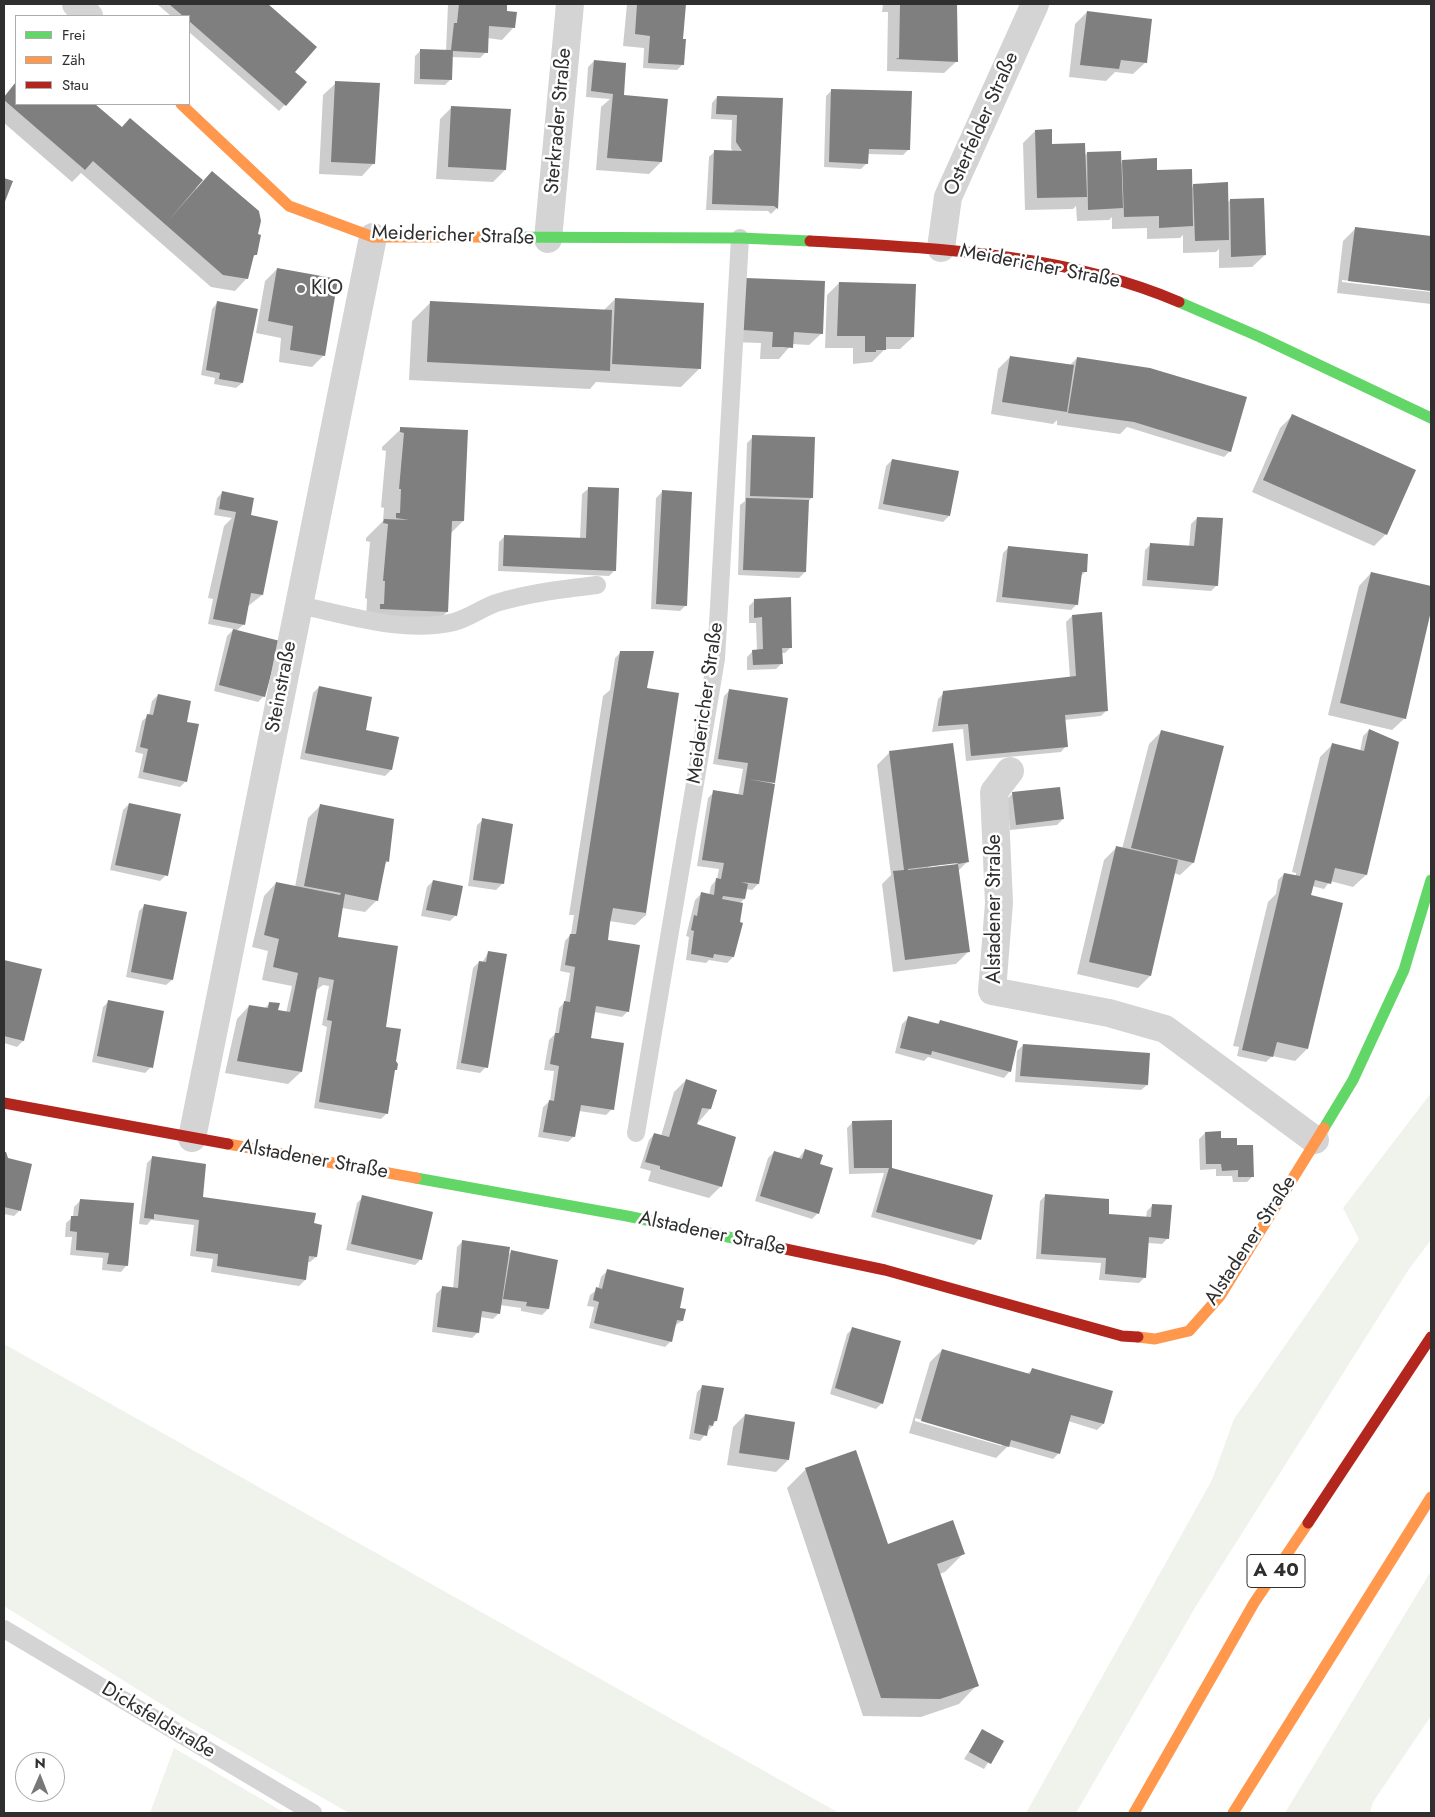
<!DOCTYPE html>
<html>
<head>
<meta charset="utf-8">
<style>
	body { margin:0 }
	#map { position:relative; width:1435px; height:1817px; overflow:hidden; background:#fff; font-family:Jost,sans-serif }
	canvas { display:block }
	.frame { position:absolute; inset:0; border:5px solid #2f2f2f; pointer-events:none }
	.legend { position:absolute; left:15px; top:15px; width:175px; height:90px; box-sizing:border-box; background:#fff; border:1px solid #acacac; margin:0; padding:6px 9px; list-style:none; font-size:15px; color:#2f2f2f }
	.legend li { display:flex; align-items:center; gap:10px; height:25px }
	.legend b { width:25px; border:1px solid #acacac }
	.north { position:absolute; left:15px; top:1752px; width:50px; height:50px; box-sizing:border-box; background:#fff; border:1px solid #acacac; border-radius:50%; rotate:1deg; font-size:14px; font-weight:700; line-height:20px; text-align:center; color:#2f2f2f }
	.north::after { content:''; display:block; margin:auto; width:18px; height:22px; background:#787878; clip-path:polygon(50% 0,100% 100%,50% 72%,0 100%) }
</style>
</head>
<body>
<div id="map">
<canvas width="1435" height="1817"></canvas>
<div class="frame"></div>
<ul class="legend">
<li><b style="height:6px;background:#63d668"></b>Frei</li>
<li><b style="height:6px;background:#ff974d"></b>Zäh</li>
<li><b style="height:6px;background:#b3261e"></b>Stau</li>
</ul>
<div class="north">N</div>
</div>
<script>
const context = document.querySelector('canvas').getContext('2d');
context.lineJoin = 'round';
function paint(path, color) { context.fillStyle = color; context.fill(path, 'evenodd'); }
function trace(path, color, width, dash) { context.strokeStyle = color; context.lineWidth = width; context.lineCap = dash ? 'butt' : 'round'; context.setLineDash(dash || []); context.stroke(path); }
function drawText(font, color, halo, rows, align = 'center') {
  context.font = font + ' Jost,sans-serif'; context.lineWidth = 5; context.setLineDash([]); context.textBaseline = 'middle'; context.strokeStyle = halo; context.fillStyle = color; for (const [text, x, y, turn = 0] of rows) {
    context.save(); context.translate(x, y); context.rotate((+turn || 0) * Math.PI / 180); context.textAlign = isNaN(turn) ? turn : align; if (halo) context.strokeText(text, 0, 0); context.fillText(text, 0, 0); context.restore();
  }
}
const green = new Path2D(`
	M1431,1093V1240L1409,1269L1196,1606L1076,1813H1026L1212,1480L1234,1419L1359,1239L1343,1208Z
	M4,1344L839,1813H349L185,1719L4,1606Z
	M1431,1571V1716L1373,1802L1370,1813H1285Z
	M174,1748L285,1813H150Z`);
const shadow = new Path2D(`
	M157,4H266L315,47L294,72L306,82L279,111L189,32V16H171Z
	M448,4H506L505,12L514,27L502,40L487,38L486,52L480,58L451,57V79L445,85L414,84L415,56L421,50L446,51Z
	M627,4H685L682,40L683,64L677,70L643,68L644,48L623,46Z
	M883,4H956L957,61L944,73L887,71L888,12H882Z
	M1087,12L1146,62L1133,74L1115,72L1106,81L1069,77L1075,24Z
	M594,61L623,94L661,162L649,174L596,170L601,107L610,99L586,97L588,67Z
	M16,82V104H93L196,189L257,235L255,255L251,259L247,278L235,291L211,287L81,173L72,182L4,123V97Z
	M336,83L374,163L362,176L319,174L323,95Z
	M832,90L909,149L903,155L868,154L867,163L861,169L824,167L826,96Z
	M717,97L782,100L777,208L771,214L768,211L706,210L709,157L715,151L733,152L731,148L732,120L711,119L712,103Z
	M452,107L505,170L493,182L436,179L440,119Z
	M1035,131L1051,145L1084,156L1087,153L1120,164L1123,161L1156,171L1191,188L1194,185L1227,203L1230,200L1265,255L1252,267L1219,268V249L1216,252L1183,253V235L1180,238L1147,239V228L1112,229V217L1109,220L1077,221L1076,206L1073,209L1025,210L1023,143Z
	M1355,229L1431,237V290L1342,280V282L1431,292V304L1337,293L1343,241Z
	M277,269L324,355L312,367L279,362L281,338L256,333L265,281Z
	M839,283L913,337L900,349H885L872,362L853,364V348H825L827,295Z
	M734,292L822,333L809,345L792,344L779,359H760L761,343L732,342Z
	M615,299L700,368L681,387L596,382L590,389L409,380L412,321L431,302L604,310Z
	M217,303L242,383L236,388L214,384L215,378L201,375L212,309Z
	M1010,357L1070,365L1077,358L1230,451L1224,457L1127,427L1120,434L1057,425V420L1053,424L991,414L998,369Z
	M1292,416L1386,534L1374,546L1252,492L1280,428Z
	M401,429L467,431L463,521L450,534L447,612L428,630L366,619L367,599L365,598L370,542L366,541V538L383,521L384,508L381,507L386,451L382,450V447Z
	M753,437L812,497L808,502L805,572L799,578L738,575L740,505L745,501L747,443Z
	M892,460L957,472L949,516L943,522L878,509L886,466Z
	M588,489L615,570L609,576L498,571L499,542L505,536L580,539L582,494Z
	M223,492L248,516L262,595L247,607L244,624L236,631L264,696L258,702L214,691L227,636L234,629L208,624L213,599L208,598L224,526L232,518L214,515L217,498Z
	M662,492L686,605L680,611L651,609L656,498Z
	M1197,518L1217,585L1211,591L1142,586L1145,550L1151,544L1189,547L1191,524Z
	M1009,547L1085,572L1080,577L1077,604L1071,610L996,602L1003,553Z
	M1371,573L1431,588V605L1405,718L1392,730L1328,715L1359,586Z
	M755,600L791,647L785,653H781V664L776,669L747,670V657L753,651H757L756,623H749V606Z
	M1072,616L1107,710L1101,716L1064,720L1066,746L1061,752L966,761L963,729L932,732L938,699L944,693L1070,678L1066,622Z
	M621,652L646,687L644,911L647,914L635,925L609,921L606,941L628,1011L622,1017L594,1012L590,1039L612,1109L606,1115L579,1111L574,1136L568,1142L538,1137L543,1107L550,1101L554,1071L544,1070L549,1040L555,1034L559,1008L565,1002L570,973L560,971L565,941L571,934L574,915H569L603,696L610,690L615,658Z
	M319,687L364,731L391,770L385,776L300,759L313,693Z
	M730,690L773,782L771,785H773L758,884L752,890L746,889L744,899L739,904L738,923L742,924L733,957L727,963L709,960L706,963L686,960L689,937L686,936L695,900L701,894L709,895L711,886L717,879L719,869L697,866L708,798L714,792L738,796L743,769L713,764L724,696Z
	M158,695L185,723L186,781L180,787L138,778L143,754L135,752L142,721L149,715L152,701Z
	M1369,730L1366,875L1353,887L1330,881L1324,889L1312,886L1310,895L1307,1049L1295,1061L1272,1056L1266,1062L1237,1056L1239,1047L1233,1046L1268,902L1276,894L1278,880L1284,874L1296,876V873L1292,872L1320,757L1332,745L1360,751L1363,736Z
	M1161,732L1193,863L1180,875L1174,873L1150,976L1138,988L1077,974L1104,860L1116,848L1122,849L1149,744Z
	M889,753L967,862L958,871L968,952L956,964L893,972L882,884L891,875L877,765ZM955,862L956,865L928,869V867Z
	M1013,793L1063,819L1057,825L1010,830L1007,799Z
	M129,804L166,875L160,881L110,870L123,810Z
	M321,805L388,861L384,865L377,900L365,912L342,908L337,938L385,1028L395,1061L396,1069L393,1072L387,1113L381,1119L314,1108L327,1027L322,1025L329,986L323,985L315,991L301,1072L288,1084L225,1073L237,1019L249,1006L264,1009L270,1003L277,1011L286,1013L292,986L262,980L268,951L252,947L264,896L276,883L295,887L308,818Z
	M483,820L502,884L496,890L468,886L477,825Z
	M433,881L456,915L450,921L421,916L427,887Z
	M145,905L172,980L166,985L126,977L139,911Z
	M488,953L486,1067L480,1073L456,1069L473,968L479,962L482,963Z
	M4,961L40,970L23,1041L17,1047L4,1043Z
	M109,1001L151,1067L145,1073L92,1062L103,1007Z
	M908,1018L937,1024L940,1021L1017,1042L1009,1072L1004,1078L928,1057L924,1061L895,1053L902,1024Z
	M1023,1045L1147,1085L1141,1090L1015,1082L1017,1051Z
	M686,1080L710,1109L696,1125L721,1186L709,1198L648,1181L651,1171L640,1168L649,1140L654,1134L661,1136L674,1092Z
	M853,1122L891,1169L979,1239L974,1245L871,1217L884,1173L849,1174L847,1128Z
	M1205,1133L1236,1146L1253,1176L1247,1182H1233L1232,1176H1216V1169L1200,1170L1199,1139Z
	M805,1150L819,1165L818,1213L812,1219L755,1201L768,1158L774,1152L798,1159Z
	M4,1153L20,1210L14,1216L4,1214Z
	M153,1157L201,1198L313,1224L316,1257L310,1262H307L305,1280L299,1286L211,1272L213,1259L190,1256L194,1225L151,1220L147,1225L139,1224L147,1163Z
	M1046,1195L1108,1215L1146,1218L1147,1211L1153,1205L1168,1238L1162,1244L1148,1243L1145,1277L1139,1283L1099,1280L1101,1263L1036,1259L1040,1201Z
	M363,1197L421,1259L415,1265L346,1250L357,1203Z
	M80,1201L132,1205L126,1266L121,1272L102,1270L103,1258L70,1255L72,1237H65L66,1223L73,1217L74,1207Z
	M463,1241L507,1256L511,1252L548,1309L542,1315L521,1311V1308L500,1305L499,1313L493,1319L480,1317L478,1332L472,1338L432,1332L436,1294L442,1288L453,1289L457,1247Z
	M607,1271L679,1309L682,1321L674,1326L671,1341L665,1347L589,1328L594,1307L587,1306L590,1295L598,1289L601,1277Z
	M853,1328L882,1403L876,1409L830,1394L847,1334Z
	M942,1350L1027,1374L1032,1370L1103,1424L1097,1430L1068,1421L1059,1453L1053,1459L1008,1446L996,1458L909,1433L930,1362ZM915,1418L1002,1443V1446L915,1421Z
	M703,1386L716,1421L700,1441L689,1439L697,1392Z
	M745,1415L788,1460L776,1472L727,1465L733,1427Z
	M855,1452L887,1546L963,1554L945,1572L939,1574L977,1685L959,1704L921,1717L863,1716L787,1488L805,1470Z
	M982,1731L1002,1741L984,1769L964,1759Z`);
const building = new Path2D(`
	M169,4H268L317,47L295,72L307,82L286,106L189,21V16H183Z
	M459,4H507V11L517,12L515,28L489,26L488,53L453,51L452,80L420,79V49L451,50L454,23H457Z
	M637,4H686L683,39H686L684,65L648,63L650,36L635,34Z
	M900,4H957L958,62L895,59L899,58Z
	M1087,11L1152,19L1147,63L1121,60L1119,69L1080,65Z
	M594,60L626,63L624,95L668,99L662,162L607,158L613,94L591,91Z
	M335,81L380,83L375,164L331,162Z
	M16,82V104H95L122,127L130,118L203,180L167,222L212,171L259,211L261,221L258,234L261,235L257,255H254L248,279L223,275L93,161L85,170L4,100V97Z
	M831,89L912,91L910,150L869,149L868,164L829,162Z
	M717,96L783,98L778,209L774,206L712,204L714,150L742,151L736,142L737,115L716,114Z
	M451,106L511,109L506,170L448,167Z
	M1052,129V144L1085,143L1087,197L1037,198L1035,130Z
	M1121,151L1123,208L1088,210L1087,152Z
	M1157,158V170L1192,169L1193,226L1159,228V216L1124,217L1122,160Z
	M4,178L13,181L4,204Z
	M1228,182L1229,240L1195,241L1193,184Z
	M1264,198L1266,255L1231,257L1230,199Z
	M1355,227L1431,236V291L1348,281Z
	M277,268L338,279L325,356L290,350L293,326L268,321Z
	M746,278L825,281L823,334L794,332L793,348L783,347H772L773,332L743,330Z
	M839,282L916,284L914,337H886V350H876V352H865V336H837Z
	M615,298L704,303L701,369L612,364Z
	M217,301L258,309L243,383L219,379L220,373L206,370Z
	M430,301L612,310L610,371L427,362Z
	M1010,356L1074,365L1067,412L1002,402Z
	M1077,357L1150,368L1247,397L1231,452L1134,422L1068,413Z
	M1292,414L1416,470L1387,535L1263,480Z
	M400,427L468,430L464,521H452L448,612L380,609V604H384L385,581H383L388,524L383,523L384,519L409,520L396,518V513H400L401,489H399L404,433L400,432Z
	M752,435L815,437L813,498L750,496Z
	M892,459L959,471L950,516L883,504Z
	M588,487L619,488L616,571L503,566L504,535L586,538Z
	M662,490L692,492L687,606L656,604Z
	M222,491L254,498L251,515L278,521L263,595L251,593L245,625L213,619L236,512L219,509Z
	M746,498L809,500L806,572L743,570Z
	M1197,517L1223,518L1218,586L1147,580L1150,543L1194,546Z
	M1008,546L1088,554L1087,572H1082L1078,605L1002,597Z
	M1371,572L1431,586V611L1406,719L1340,703Z
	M791,597L792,648H782L783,664L753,665L752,650L763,649L762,617L754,618V599Z
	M1102,612L1108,711L1065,715L1068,747L971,756L968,724L938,726L943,691L1076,676L1072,615Z
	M233,629L280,641L265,697L219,685Z
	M620,651H654L647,688L679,693L646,913L613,908L610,923L608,940L640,945L629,1012L596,1006L591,1038L624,1043L614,1110L581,1105L575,1137L543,1132L549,1100L554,1101L559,1066L550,1064L555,1033H559L564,1001L570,1002L575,967L565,965L570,934H576Z
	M319,686L372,697L366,730L399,737L392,770L305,753Z
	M729,689L788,698L775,783L748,779L775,784L759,884L741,882L748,884L745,899L723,896L722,899L743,903L740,922L743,923L734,957L714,954L713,958L691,954L694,931L691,930L694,915L697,916L701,892L714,895L716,878L721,879L724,863L702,860L713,790L743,795L748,763L718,759Z
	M158,694L191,701L187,722L199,724L187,782L143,772L148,749L140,747L147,714L153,715Z
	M1369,729L1399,742L1367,875L1335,868L1331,884L1315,880L1311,895L1343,903L1308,1049L1277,1042L1273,1057L1242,1050L1284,873L1300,876L1332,743L1364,751Z
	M1161,730L1224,746L1194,863L1131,848Z
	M953,743L969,862L958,864L970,952L905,960L893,871L904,870L889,751ZM958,863V864L908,870V869Z
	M1060,787L1064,819L1016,825L1012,792Z
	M129,803L181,814L168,876L115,865Z
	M320,804L394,819L389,862L386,861L378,901L345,894L338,937L398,946L386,1027L401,1029L396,1061L398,1064L397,1070H395L388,1114L319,1102L332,1021L327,1020L334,980L319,977L302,1072L237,1061L249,1005L268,1008L269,1002L280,1003L278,1010L290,1012L298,973L273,967L279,939L264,935L276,882L340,895L341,893L304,886Z
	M482,818L513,824L504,884L473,880Z
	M1116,846L1178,860L1151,976L1089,962Z
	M433,880L463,886L457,916L426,910Z
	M144,904L187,912L173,980L131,972Z
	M488,951L507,954L488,1068L461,1063L479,961L486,962Z
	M4,960L42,969L24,1041L4,1036Z
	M108,1000L164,1011L153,1068L97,1056Z
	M908,1016L939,1024L940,1020L1018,1041L1011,1072L932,1051L931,1055L900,1048Z
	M1023,1044L1150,1053L1148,1085L1020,1076Z
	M686,1079L717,1090L711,1109L702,1108L697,1124L736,1137L722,1187L660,1169V1166L645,1162L654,1133L669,1137Z
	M892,1120V1168L993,1195L981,1240L876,1212L889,1168H854L852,1121Z
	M1221,1131V1138H1237V1145H1253L1254,1177H1238V1170L1222,1171L1221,1164H1206L1205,1132Z
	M805,1149L823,1155L820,1164L833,1168L819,1214L760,1196L774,1151L802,1159Z
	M4,1152H6L8,1158L32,1164L21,1211L4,1207Z
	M152,1156L206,1164L203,1197L316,1213L314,1223L322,1225L317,1257L309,1256L306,1280L217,1266L218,1254L196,1251L199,1220L154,1214V1219L144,1218Z
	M1045,1194L1109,1199V1214L1151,1217L1152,1204L1172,1205L1169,1239L1149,1237L1146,1278L1105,1274L1106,1258L1041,1254Z
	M362,1195L433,1212L422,1260L351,1244Z
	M80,1199L134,1203L128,1266L107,1264L109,1253L76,1250L77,1232L70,1231L71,1216H78Z
	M462,1240L510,1247L500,1314L482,1311L479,1333L437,1327L442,1286L458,1288Z
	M511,1250L558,1260L549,1309L526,1306L527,1302L503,1299Z
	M607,1269L684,1288L680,1308L686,1309L683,1321L677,1320L672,1342L594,1323L599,1302L593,1300L596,1287L602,1289Z
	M852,1327L901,1341L883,1404L835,1388Z
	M942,1349L1030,1374L1032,1368L1113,1391L1104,1424L1071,1415L1060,1454L1011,1440L1009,1447L921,1421Z
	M702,1385L724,1388L717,1421H714L713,1426L709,1425L707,1436L694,1433Z
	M745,1414L795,1422L789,1460L739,1453Z
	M856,1450L888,1544L953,1520L965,1554L937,1564L979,1686L940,1699L881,1698L805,1468Z
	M982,1729L1004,1741L991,1764L969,1752Z`);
const lane = new Path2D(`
	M299,605C348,615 404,634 454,622C469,618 482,608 496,603C529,593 563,589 597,585
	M636,1133L716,659L740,238
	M4,1629L313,1813`);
const street = new Path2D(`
	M76,4L89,16
	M548,239L570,4
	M941,248L948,197L1035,4
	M1010,771L994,792L999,903L992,991L1109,1013L1165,1029L1315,1140
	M192,1138L373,237`);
const fast = new Path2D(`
	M481,237L740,238L810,241
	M1179,302L1260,337L1431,418
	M1324,1128L1353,1080L1404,970L1431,880
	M416,1178L627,1216L757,1243`);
const slow = new Path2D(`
	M181,104L289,206L373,237H481
	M228,1144L416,1178
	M1138,1337L1155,1339L1189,1331L1220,1296L1324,1128
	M1134,1813L1254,1603L1308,1523
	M1233,1813L1431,1497`);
const jam = new Path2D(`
	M810,241C931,248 1066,253 1179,302
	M4,1103L228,1144
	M757,1243L885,1270L1122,1336L1138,1337
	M1308,1523L1431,1337`);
const markers = [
	[301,289,5,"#787878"]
];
const shields = [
	[1276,1571,58]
];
const shieldNames = [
	["A 40",1276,1571]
];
const streetNames = [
	["Sterkrader Straße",559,121,-85],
	["Osterfelder Straße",982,124,-66],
	["Meidericher Straße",453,236,2],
	["Meidericher Straße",1040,267,11],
	["Steinstraße",282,687,-79],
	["Meidericher Straße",706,703,-82],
	["Alstadener Straße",995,909,-90],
	["Alstadener Straße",314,1160,10],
	["Alstadener Straße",712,1234,12],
	["Alstadener Straße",1251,1241,-57],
	["Dicksfeldstraße",158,1721,31]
];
const poiNames = [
	["KIO",311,289]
];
paint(green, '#f0f2ec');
paint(shadow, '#0003');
paint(building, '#7f7f7f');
trace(lane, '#d4d4d4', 18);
trace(street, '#d4d4d4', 28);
trace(fast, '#63d668', 11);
trace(slow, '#ff974d', 11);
trace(jam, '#b3261e', 11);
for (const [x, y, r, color] of markers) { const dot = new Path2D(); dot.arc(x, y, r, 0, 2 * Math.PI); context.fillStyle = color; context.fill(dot); trace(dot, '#fff', 2); }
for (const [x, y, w] of shields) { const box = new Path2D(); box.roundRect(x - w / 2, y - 16.5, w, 33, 4); context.fillStyle = '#fff'; context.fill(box); trace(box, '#2f2f2f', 1); }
drawText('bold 19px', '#2f2f2f', null, shieldNames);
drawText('20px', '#2f2f2f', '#fff', streetNames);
drawText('20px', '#2f2f2f', '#fff', poiNames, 'left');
</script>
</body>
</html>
